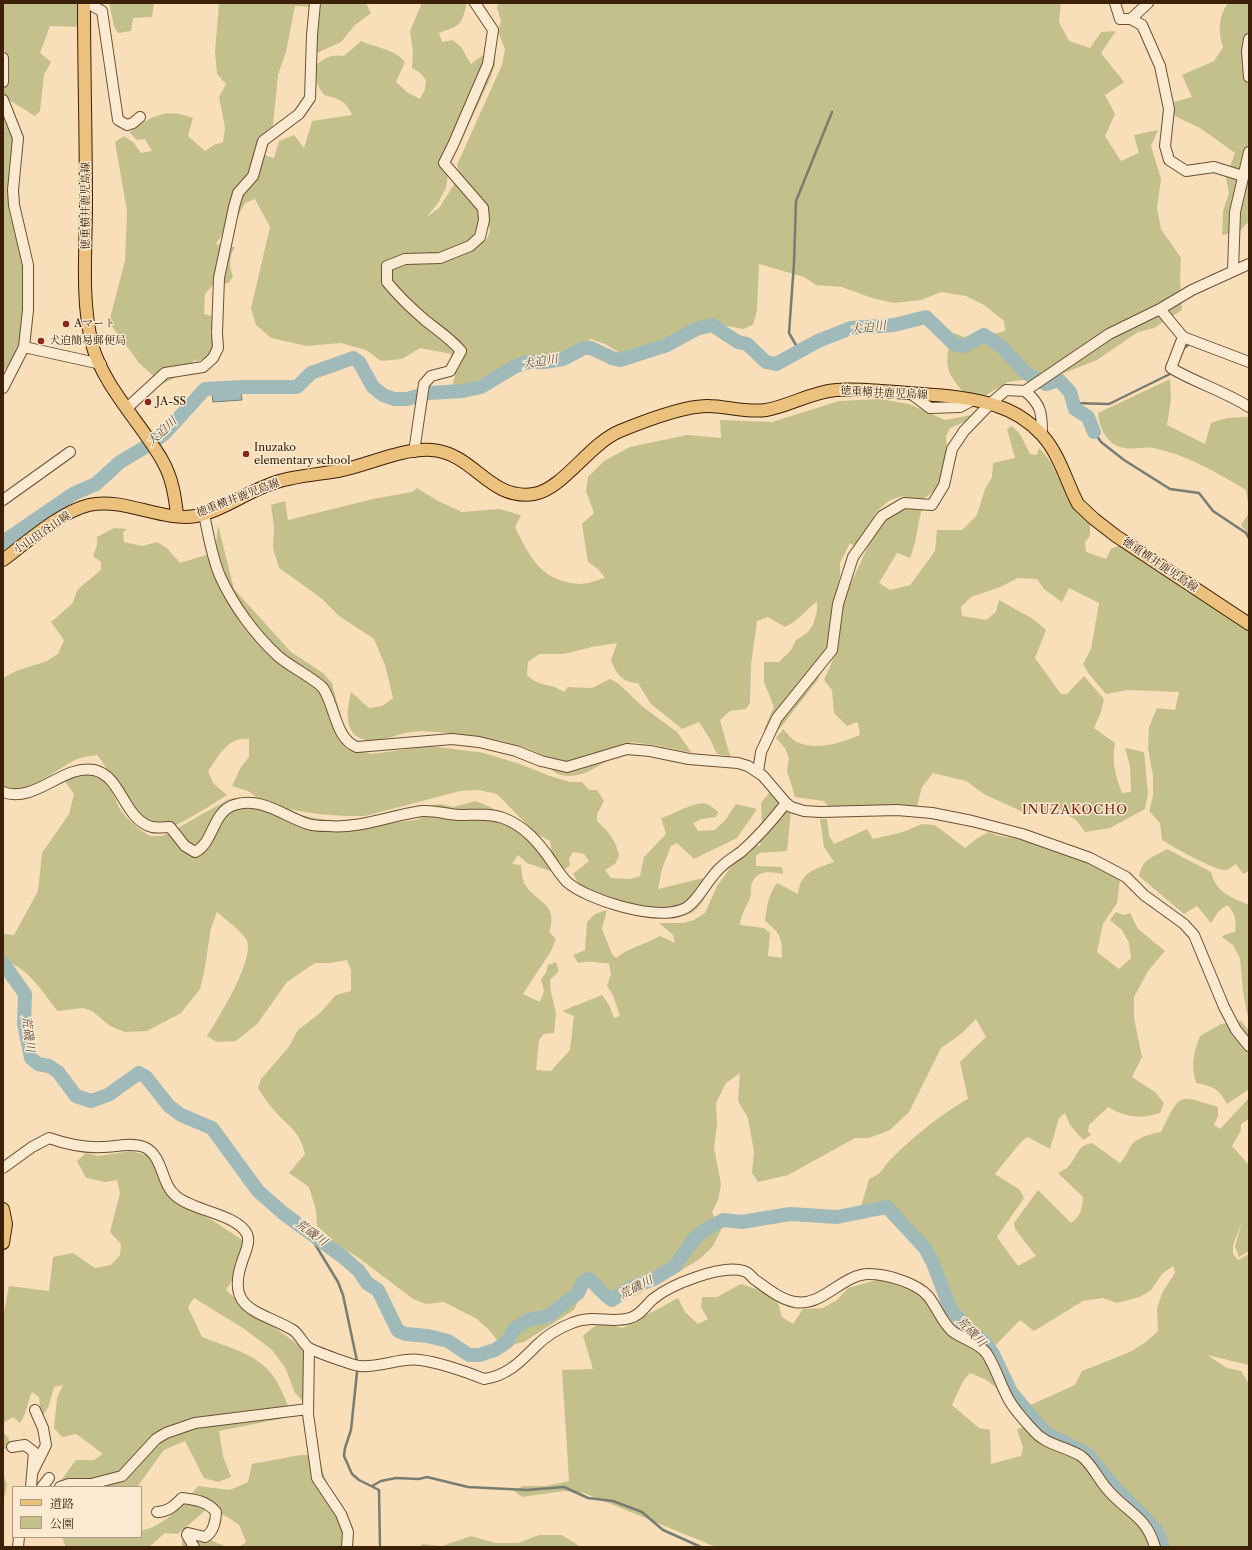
<!DOCTYPE html>
<html>
<head>
<meta charset="utf-8">
<style>
	body { margin:0 }
	#map { position:relative; width:1252px; height:1550px; overflow:hidden; background:#f8dfba; font-family:"Libre Caslon Text","Noto Serif JP",serif }
	canvas { display:block }
	.frame { position:absolute; inset:0; border:4px solid #3c2008; pointer-events:none }
	.legend { position:absolute; left:12px; top:1486px; width:130px; height:52px; box-sizing:border-box; background:#faead2; border:1px solid #ae9981; margin:0; padding:5px 7px; list-style:none; font-size:12px; color:#3c2008 }
	.legend li { display:flex; align-items:center; gap:8px; height:20px }
	.legend b { width:20px; border:1px solid #ae9981 }
</style>
</head>
<body>
<div id="map">
<canvas width="1252" height="1550"></canvas>
<div class="frame"></div>
<ul class="legend">
<li><b style="height:5px;background:#ecc07d"></b>道路</li>
<li><b style="height:11px;background:#c4c08b"></b>公園</li>
</ul>
</div>
<script>
const context = document.querySelector('canvas').getContext('2d');
context.lineJoin = 'round';
function paint(path, color) { context.fillStyle = color; context.fill(path, 'evenodd'); }
function trace(path, color, width, dash) { context.strokeStyle = color; context.lineWidth = width; context.lineCap = dash ? 'butt' : 'round'; context.setLineDash(dash || []); context.stroke(path); }
function drawText(font, color, halo, rows, align = 'center') {
  context.font = font + ' "Libre Caslon Text","Noto Serif JP",serif'; context.lineWidth = 3; context.setLineDash([]); context.textBaseline = 'middle'; context.strokeStyle = halo; context.fillStyle = color; for (const [text, x, y, turn = 0] of rows) {
    context.save(); context.translate(x, y); context.rotate((+turn || 0) * Math.PI / 180); context.textAlign = isNaN(turn) ? turn : align; if (halo) context.strokeText(text, 0, 0); context.fillText(text, 0, 0); context.restore();
  }
}
const green = new Path2D(`
	M3,3H78V27L50,26L40,53L51,62L44,75L40,111L35,116L9,100L3,98V53L5,52L3,47Z
	M109,3H154L152,17L133,18L131,31L118,33L114,26Z
	M219,3H314L313,7L295,6L286,52L278,75L273,125L268,130L269,141L264,155L274,158L279,141L294,135L304,148L312,121L352,115C348,102 336,97 324,95C316,84 314,78 316,65C326,57 331,54 344,56L361,41C376,48 395,49 405,62L396,82L408,93L420,99L425,89L426,80L420,73L412,68L413,52L410,31L422,3H467C461,26 461,25 439,33L442,42L453,40L461,47L471,64L495,46V65L489,81L460,143L450,161L446,188L438,203L427,217L439,208L455,183L476,207L483,225L486,241L490,231L485,204L473,188L460,175L457,165L502,65L505,49L498,32L501,21L497,8L498,3H1061L1059,22L1069,41L1090,48L1101,32L1116,31L1101,53L1124,82L1105,95L1115,114L1105,136L1121,161L1139,153L1134,135L1158,130L1151,146L1161,179L1157,208L1161,229L1181,258L1180,281L1182,310L1154,328L1138,332L1097,360L1059,375L1008,382L986,395H966C942,368 947,367 950,332L960,335L969,340L1005,331L1004,321L984,305L966,296L941,292L921,300L894,303L872,298L842,287L816,285L804,277L759,264L757,310L753,325L743,329L728,326L660,342L632,352L620,353L605,344L591,339L573,349L558,354L529,357L483,381L461,387L451,388L455,376L451,354L420,348L402,359L381,361L366,350L341,343L307,346L271,338L256,325L251,308L270,227L255,199L245,203L239,214L227,226L216,244L235,247C229,257 229,265 233,276L229,283L213,285L205,294L204,314L215,317L210,333L216,344L210,356L196,362V359L179,376L162,384L139,363L109,322L125,261L127,211L115,142L124,136L134,143L141,153L152,151L145,139L137,140L129,132C152,116 165,107 193,118L188,136L205,151L214,145L223,142L225,128L219,97L226,84L217,74L215,52Z
	M321,3H366L371,13L355,25L341,42L315,54Z
	M1228,3H1249V221L1240,231L1222,235L1223,211L1229,193L1226,177L1235,153L1200,128L1175,116L1174,102L1192,97L1182,75L1214,61L1223,47C1218,32 1218,17 1228,3Z
	M3,120L16,125L17,192L28,239L33,286L25,336L13,359L3,372Z
	M1170,379L1171,400L1167,425L1205,444L1211,423L1227,418L1249,417V509L1246,490C1217,473 1186,454 1153,448C1143,446 1131,451 1120,447C1106,443 1099,426 1098,413Z
	M879,399L909,404L945,420L977,414L962,423L950,428L946,436L947,449L941,484L928,496L917,501L902,496L890,500L877,511L858,549L850,543L840,563V576L833,605L832,626L822,671L817,681L770,741L764,729L774,707L764,682V662H779L791,650L796,640L807,633L813,625L817,611V601C805,611 799,620 785,627L768,617L757,621L751,665L750,703L746,709L730,711L720,720L730,756L717,754L710,739L699,722L682,729L651,704L638,683C623,683 616,674 611,660L617,643L592,647L563,654H539L528,662L527,675C540,688 549,682 564,692L568,687L592,688L610,679L619,684L643,707L677,732L692,753L655,745L631,742C613,757 578,787 554,772C547,767 544,755 536,752C511,741 483,737 457,734C442,733 426,730 411,732C395,734 371,748 355,735C344,725 348,705 351,692L369,708L382,706L393,698L385,665L374,639L339,616L321,598L279,568L273,548L274,526L271,505L285,501L288,520L373,499L412,492L417,488L438,501L462,512L499,509L521,515L515,527C530,558 542,582 580,584C588,584 597,580 605,578L598,569L588,562L582,524L594,513L586,491L588,477L604,461L630,447L687,435L721,438L720,420L772,422L839,401Z
	M1012,426L1020,434L1030,454L1037,455L1039,448C1051,460 1052,465 1059,479C1067,495 1078,510 1090,523V536L1085,542L1086,552L1106,559L1111,549L1122,544L1249,629V871L1243,874L1236,864C1233,866 1228,870 1225,870C1216,871 1171,846 1162,840L1160,823L1149,811L1153,796V776L1148,748L1149,727L1157,708L1175,710L1179,692L1128,690L1106,694L1089,674L1083,664L1091,649L1099,603L1069,588L1062,602L1044,589L1037,579L1018,578L1000,587L971,597L961,607L962,616L986,620L996,612L999,600L1033,619L1046,630L1035,658L1061,694H1067L1084,676L1104,699L1101,712L1094,728L1115,743C1112,764 1115,773 1122,793L1131,792L1130,766L1125,748L1144,752L1148,794L1145,809L1110,828L1085,832L1076,820L1061,811L1025,813L984,794L966,781L933,773L922,787L917,806L882,805L830,808L824,801L795,797L787,771L789,758L785,748L776,738L783,729C787,733 792,740 797,742C816,751 841,743 860,735L858,722L847,726L834,713L832,690L824,680L835,655L844,598L878,525L896,508L913,506L922,509C917,525 917,542 910,558L897,553L879,583L890,590L910,585L919,573L935,551L937,530H962L977,515L985,489L992,477L993,463L1015,458L1007,429Z
	M1249,513V535L1241,525Z
	M218,525L234,589L291,652L323,673L332,683L345,733L361,751L371,754L431,746L484,753L517,763L550,776L570,782H582L589,790H597L604,801L597,814V821C609,832 616,840 619,856L615,864L605,870L611,878L631,879L640,876L644,857L666,834L661,818C674,815 696,800 707,804C711,806 715,809 718,812L716,817L701,819L693,823L698,831L715,830L726,819L736,804L757,809L737,838L694,859L677,843L671,846L662,869L658,889L703,878L710,889C704,899 699,910 689,914C674,921 634,913 619,908C607,903 592,894 582,887C578,884 576,878 573,874L589,861L584,854L573,852L569,859L570,866L564,870L552,854L550,841L535,833L497,794L478,790L460,791L365,816H345L318,814L287,809L259,799L248,791L232,786L241,767L249,757V739C228,736 219,756 208,771L213,783L227,795C213,804 164,836 150,832C143,830 126,814 123,807C113,788 112,773 97,755C90,756 80,757 73,761C50,774 32,791 3,789V678L16,671L47,661L58,654L64,640L51,622L72,604L78,589L101,570V562L93,556L97,545V537L114,528L127,529L123,532L124,542L142,546L157,542L167,548L180,563L209,554L216,544Z
	M82,764H94L104,769L119,808L127,818L139,829L150,836H161L169,833L229,799L241,797L288,813L331,821L357,820L381,824L416,820L426,816L427,806L440,804L453,807L476,801L492,808L511,827L529,838L544,842L556,873L527,863L518,855L512,864L521,865C522,871 522,882 526,886C538,903 559,905 549,932L556,939L551,951L523,994L540,1002L544,991L541,979L546,973L548,965L556,962L559,971L550,980L551,992L556,1013L554,1033L544,1034L539,1040L536,1070L551,1071L570,1050L574,1016L562,1011L602,995L609,1005L614,1018L620,1016L613,995L607,986L611,974L609,963C596,963 591,960 578,963L573,955L585,950L587,922L595,914L607,910L602,929L612,954L616,958C630,947 644,945 660,936L675,943L673,935L659,923H684L694,920L705,913L717,886L733,864L756,845L760,846L762,825L761,803L769,793L767,787L791,811L787,851L760,853L756,856V866L782,867L783,874C771,872 758,869 752,883C750,887 752,893 750,898C746,908 741,914 740,925L764,928L770,933L768,956L782,958C782,937 781,934 765,921C767,906 768,895 777,883L798,894C801,871 815,869 834,862L824,847L820,819H827L829,835L834,844L867,829L873,839L903,832L922,824L935,825L965,848L976,839L989,832L999,836L1029,840L1121,870L1117,903L1103,924L1097,952L1119,969L1131,958L1129,943L1122,930L1110,920L1116,912L1123,915L1130,913L1138,929L1165,951L1148,971L1134,997V1018L1142,1057L1132,1077L1155,1092L1164,1103L1160,1113C1139,1119 1127,1118 1108,1107L1089,1125L1088,1131L1091,1135L1083,1140L1070,1125L1065,1113L1059,1118L1050,1149L1028,1137L1021,1142L995,1174L1020,1190L1024,1198L997,1237L1018,1266L1036,1256L1015,1229L1014,1223L1038,1190L1071,1223C1081,1216 1082,1209 1083,1197L1058,1173C1080,1164 1071,1147 1092,1143L1120,1163C1125,1158 1127,1153 1130,1147C1136,1137 1151,1134 1161,1132C1180,1093 1177,1094 1218,1107V1116L1214,1125L1220,1129L1249,1098V1119L1241,1124V1130L1232,1146L1249,1165V1251L1239,1257L1235,1246L1242,1222L1233,1245V1254L1238,1260L1249,1254V1365L1207,1355L1227,1368L1241,1371L1249,1384V1547H1160V1541L1148,1523L1108,1476L1091,1451L1069,1444L1056,1435L1026,1407L1075,1385L1082,1371L1130,1352L1146,1342L1158,1331L1157,1309L1162,1293L1175,1273L1173,1266L1162,1274L1151,1290L1140,1297L1117,1303L1103,1298L1083,1301L1034,1331L1020,1320L993,1348L982,1344L967,1332L951,1296L941,1264L923,1250L916,1231L906,1225L894,1209L878,1213L860,1210L869,1179C886,1171 880,1170 891,1159C912,1138 942,1113 968,1099L960,1062L986,1037L976,1019L961,1034L941,1048L909,1112L890,1130L869,1138H855L788,1175L758,1182L752,1173L754,1152L748,1118L738,1101L740,1073L726,1083L716,1103L717,1125L714,1148L721,1184L718,1200L712,1212L721,1230L713,1246L701,1258L674,1275L659,1281L637,1295L616,1299L603,1284L594,1282L581,1295L574,1310L524,1342L502,1347L491,1332L477,1319L444,1302L426,1304L413,1299L359,1258L338,1245L317,1226L316,1210L309,1187L289,1173L305,1154C300,1130 286,1125 273,1109C267,1103 263,1095 258,1088L261,1079L288,1048L298,1030L320,1013L336,995L351,991V970L347,960L331,963H315L287,982L257,1024L236,1041L217,1042L207,1036C218,1019 257,956 246,939C239,929 226,920 217,912L211,928L204,973L200,989L181,1013L147,1031L125,1032L110,1026L92,1011L83,1008L58,1011C43,994 27,964 3,962V934L14,935L38,891L42,853L69,814L74,794L64,780Z
	M1167,849L1211,872C1216,893 1231,897 1249,905V1016L1247,1014L1243,991L1240,958L1233,945L1222,937L1226,934L1235,932C1237,921 1235,912 1227,905L1218,912L1211,923L1197,906L1184,914L1139,876C1143,858 1152,858 1167,849Z
	M1241,1021L1249,1031V1089L1227,1104C1219,1089 1213,1086 1196,1083C1191,1063 1193,1055 1200,1036L1221,1024Z
	M131,1151L149,1156L183,1206L212,1220L247,1243L234,1277L226,1290L240,1303L302,1347L309,1364L311,1410L295,1393L285,1367L271,1349L243,1328L194,1298L188,1307L202,1337C222,1345 246,1351 263,1365C277,1376 283,1395 290,1410L280,1419L219,1431L223,1456L231,1477L218,1482L204,1478L185,1441L164,1450L137,1487H56L76,1460H94L103,1454L76,1434L62,1437L54,1428L57,1398L63,1385L54,1387L48,1408L41,1418L39,1397L32,1392C27,1403 27,1414 20,1423L13,1417L3,1423V1318L9,1286L49,1291L53,1257L73,1253L95,1268L111,1265L120,1255L121,1244L110,1232L120,1193L117,1180L106,1182L86,1178L77,1161L86,1153L98,1156Z
	M880,1279L925,1296L964,1338L979,1353L995,1363L1009,1397L985,1379L970,1373L963,1381L952,1405L979,1428L990,1430L991,1464L1021,1456L1023,1448L1017,1429L1032,1425L1094,1468L1154,1547H716L584,1493L564,1491L522,1497L514,1491L523,1486H546L569,1481L562,1370L593,1369L583,1336C598,1321 603,1323 623,1328L678,1298L685,1312L698,1324L708,1319L701,1307L702,1297H717L741,1284L759,1290L778,1303L782,1317L793,1324L803,1309L823,1308L837,1300L848,1288Z
	M3,1432L8,1437L10,1444L5,1449L3,1448Z
	M300,1455H317L350,1547H239L246,1542L239,1525L226,1516L206,1510L178,1534L165,1533L149,1547H66L62,1537H141V1531C168,1524 181,1506 198,1486L230,1490L248,1482L252,1464Z
	M3,1473L7,1485L3,1504Z
	M193,1533L227,1547H182V1538Z
	M539,1535H562L581,1547H420L422,1544L442,1546L471,1536L495,1543H518Z`);
const water = new Path2D(`
	M241,391L242,400L213,402L212,394Z`);
const stream = new Path2D(`
	M800,352L789,333L794,263L796,201L832,112
	M1182,352L1184,348L1191,343
	M1073,403L1109,404L1172,373
	M1094,432L1101,442L1124,460L1170,489L1199,493L1213,511L1246,533L1249,538
	M307,1231L338,1282L343,1295L357,1361
	M357,1372L351,1430L345,1448L344,1456L352,1474L359,1480L379,1490L380,1547
	M372,1486L381,1481L396,1478L419,1479L427,1477L468,1487L527,1490L564,1487L588,1498L613,1501L642,1512L663,1530L701,1547`);
const river = new Path2D(`
	M3,542L73,494L96,484L120,462L152,443L165,433L205,389L244,387H297L311,373L353,358L359,362L373,387L383,395L394,399H407L429,393L463,391L481,387L516,366L528,362H545L563,359L584,348H591L612,358L620,360L667,345L696,329L712,325L738,342L747,344L766,362L776,364L818,341L851,328L894,325L926,317L955,345L964,346L984,335L1002,347L1026,373L1046,384L1059,380L1070,392L1075,409L1088,417L1094,432
	M3,963L25,994L24,1024L31,1058L38,1064L49,1066L58,1072L76,1096L91,1101L108,1095L139,1073L146,1077L169,1106L181,1115L212,1128L258,1191L283,1213L343,1257L359,1271L367,1283L378,1290L398,1331L406,1334L428,1336L448,1341L469,1355H479L495,1350L508,1341L513,1330L528,1320L548,1316L578,1293L583,1282L589,1279C598,1286 602,1294 612,1300L632,1287L654,1279L675,1266L694,1239L705,1230L723,1220L742,1222L790,1214L837,1217L887,1207L925,1248L933,1263L950,1308L970,1332L984,1341L993,1354L1011,1392L1035,1421L1047,1434L1086,1453L1119,1492L1156,1530L1163,1547`);
const minor = new Path2D(`
	M87,3L102,11L118,120L127,125L133,123L140,117
	M1115,3L1120,19H1131L1148,3
	M1131,19L1142,25L1160,66L1169,109L1165,146L1169,160L1186,171L1214,167L1243,176
	M1249,39L1247,51L1249,77
	M3,58V82
	M3,100L18,138L13,190L14,205L28,265V310L24,347L3,388
	M1233,271L1235,212L1249,152
	M1160,309L1183,337L1171,368C1196,383 1224,391 1249,407
	M1183,337L1249,362
	M24,347L101,364
	M1025,391C1042,405 1042,414 1042,435
	M910,393L930,408L960,407L973,400
	M127,408L165,373L203,367L213,358L218,348L217,333L219,278L234,207L238,193L253,176L263,141L299,114L310,98L312,35L315,3
	M414,452L424,384L431,376L450,371L461,351C451,339 439,331 426,321C412,309 399,297 387,282V266L405,259L440,258L470,246L480,237L484,220L483,208L444,163L453,145L488,64L493,30L475,3
	M3,500L70,452
	M204,514C208,533 212,558 220,576C233,605 255,635 278,656C289,666 315,679 323,688C335,705 335,739 357,747L452,739L479,742L516,751L541,761L567,767L627,749L650,751L689,759L738,763L748,766L763,776L786,803L791,807L804,811L820,812L897,810L932,813L972,821L1022,834L1090,858L1126,877L1144,895L1184,924L1194,935L1224,1007L1236,1030L1249,1046
	M758,772L761,752L777,718L832,650L838,604L853,557L882,516L904,503L932,505L944,485L952,449L964,431L990,404L1006,390L1025,391L1109,334L1160,309L1192,290L1249,264
	M3,792C35,804 63,764 94,770C122,776 123,819 152,827C157,828 165,827 170,827L185,846L195,852C214,843 212,812 234,805C261,796 283,816 308,824C314,826 321,826 328,826C360,829 392,815 422,811C436,810 448,815 461,815C474,815 490,813 503,818C525,826 539,843 552,862C556,868 561,876 567,882C588,900 653,920 681,910C697,905 707,879 721,867C727,861 734,857 741,852C758,837 772,821 786,803
	M3,1168L32,1147L49,1138C66,1144 84,1148 102,1147C115,1147 131,1142 144,1147C164,1156 160,1183 176,1196C193,1211 237,1214 247,1234C251,1242 244,1255 242,1262C225,1311 261,1311 293,1330C300,1335 303,1344 309,1348C314,1351 354,1366 360,1366C378,1368 403,1357 420,1360C441,1363 464,1371 484,1379C507,1376 520,1362 536,1346C546,1336 559,1328 572,1323C592,1314 611,1324 630,1318C641,1315 645,1306 653,1299C670,1285 721,1264 744,1271C748,1272 751,1276 754,1279C765,1287 781,1300 795,1302C823,1307 842,1274 869,1274C886,1274 917,1283 928,1296C937,1307 941,1321 952,1331C962,1339 980,1343 987,1354C996,1368 1001,1386 1009,1400C1015,1411 1025,1421 1033,1430C1045,1445 1065,1446 1081,1456C1091,1463 1099,1480 1107,1489C1126,1512 1146,1515 1155,1547
	M309,1348L308,1414L317,1478L341,1514L348,1532L347,1547
	M12,1447L25,1445L34,1452L31,1487
	M33,1471L46,1445L43,1428L35,1410
	M42,1487L49,1478
	M60,1487L69,1484H91L122,1476L156,1439L166,1433L195,1423L308,1409
	M157,1512C168,1512 174,1506 182,1498C196,1500 207,1501 216,1512C216,1521 213,1533 205,1537L188,1533L187,1535L194,1547
	M18,1547L19,1537`);
const major = new Path2D(`
	M84,3C84,70 86,138 86,205C86,251 81,299 92,344C103,386 141,423 162,460C172,477 175,496 177,515
	M3,560C27,542 60,512 89,505C123,497 163,522 196,516C221,511 244,494 268,485C290,476 315,475 338,471C369,465 401,448 432,450C474,453 489,501 534,494C563,489 589,444 620,431C642,422 684,406 707,406C727,406 746,413 766,410C790,406 811,392 836,390C855,388 876,391 896,392C929,395 965,395 997,406C1013,411 1030,422 1042,435C1060,455 1066,481 1078,504L1094,519L1116,536L1249,624
	M3,1209L6,1224L3,1243`);
const markers = [
	[66,324,4,"#8f2418"],
	[41,341,4,"#8f2418"],
	[148,402,4,"#8f2418"],
	[246,454,4,"#8f2418"]
];
const streetNames = [
	["徳重横井鹿児島線",86,206,-90],
	["徳重横井鹿児島線",884,393,3],
	["徳重横井鹿児島線",238,498,-21],
	["小山田谷山線",42,533,-34],
	["徳重横井鹿児島線",1160,565,34]
];
const poiNames = [
	["Aマート",74,324],
	["犬迫簡易郵便局",49,341],
	["JA-SS",156,402],
	["Inuzako",254,448],
	["elementary school",254,461]
];
const waterNames = [
	["犬迫川",868,328,-7],
	["犬迫川",540,362,-9],
	["犬迫川",162,432,-43],
	["荒磯川",28,1034,83],
	["荒磯川",311,1233,36],
	["荒磯川",636,1288,-27],
	["荒磯川",971,1332,46]
];
const quarterNames = [
	["INUZAKOCHO",1075,810]
];
paint(green, '#c4c08b');
paint(water, '#a0bab9');
trace(water, '#787c72', 1);
trace(stream, '#787c72', 2.5);
trace(river, '#a0bab9', 14);
trace(minor, '#6b5034', 12);
trace(major, '#3c2008', 14);
trace(minor, '#faead2', 10);
trace(major, '#ecc07d', 12);
for (const [x, y, r, color] of markers) { const dot = new Path2D(); dot.arc(x, y, r, 0, 2 * Math.PI); context.fillStyle = color; context.fill(dot); trace(dot, '#faead2', 1.5); }
drawText('11px', '#3c2008', '#faead2', streetNames);
drawText('11px', '#3c2008', '#faead2', poiNames, 'left');
drawText('italic 12px', '#5a4e3d', '#faead2', waterNames);
context.letterSpacing = '1px';
drawText('13px', '#7a1f14', '#faead2', quarterNames);
context.letterSpacing = '0px';
</script>
</body>
</html>
